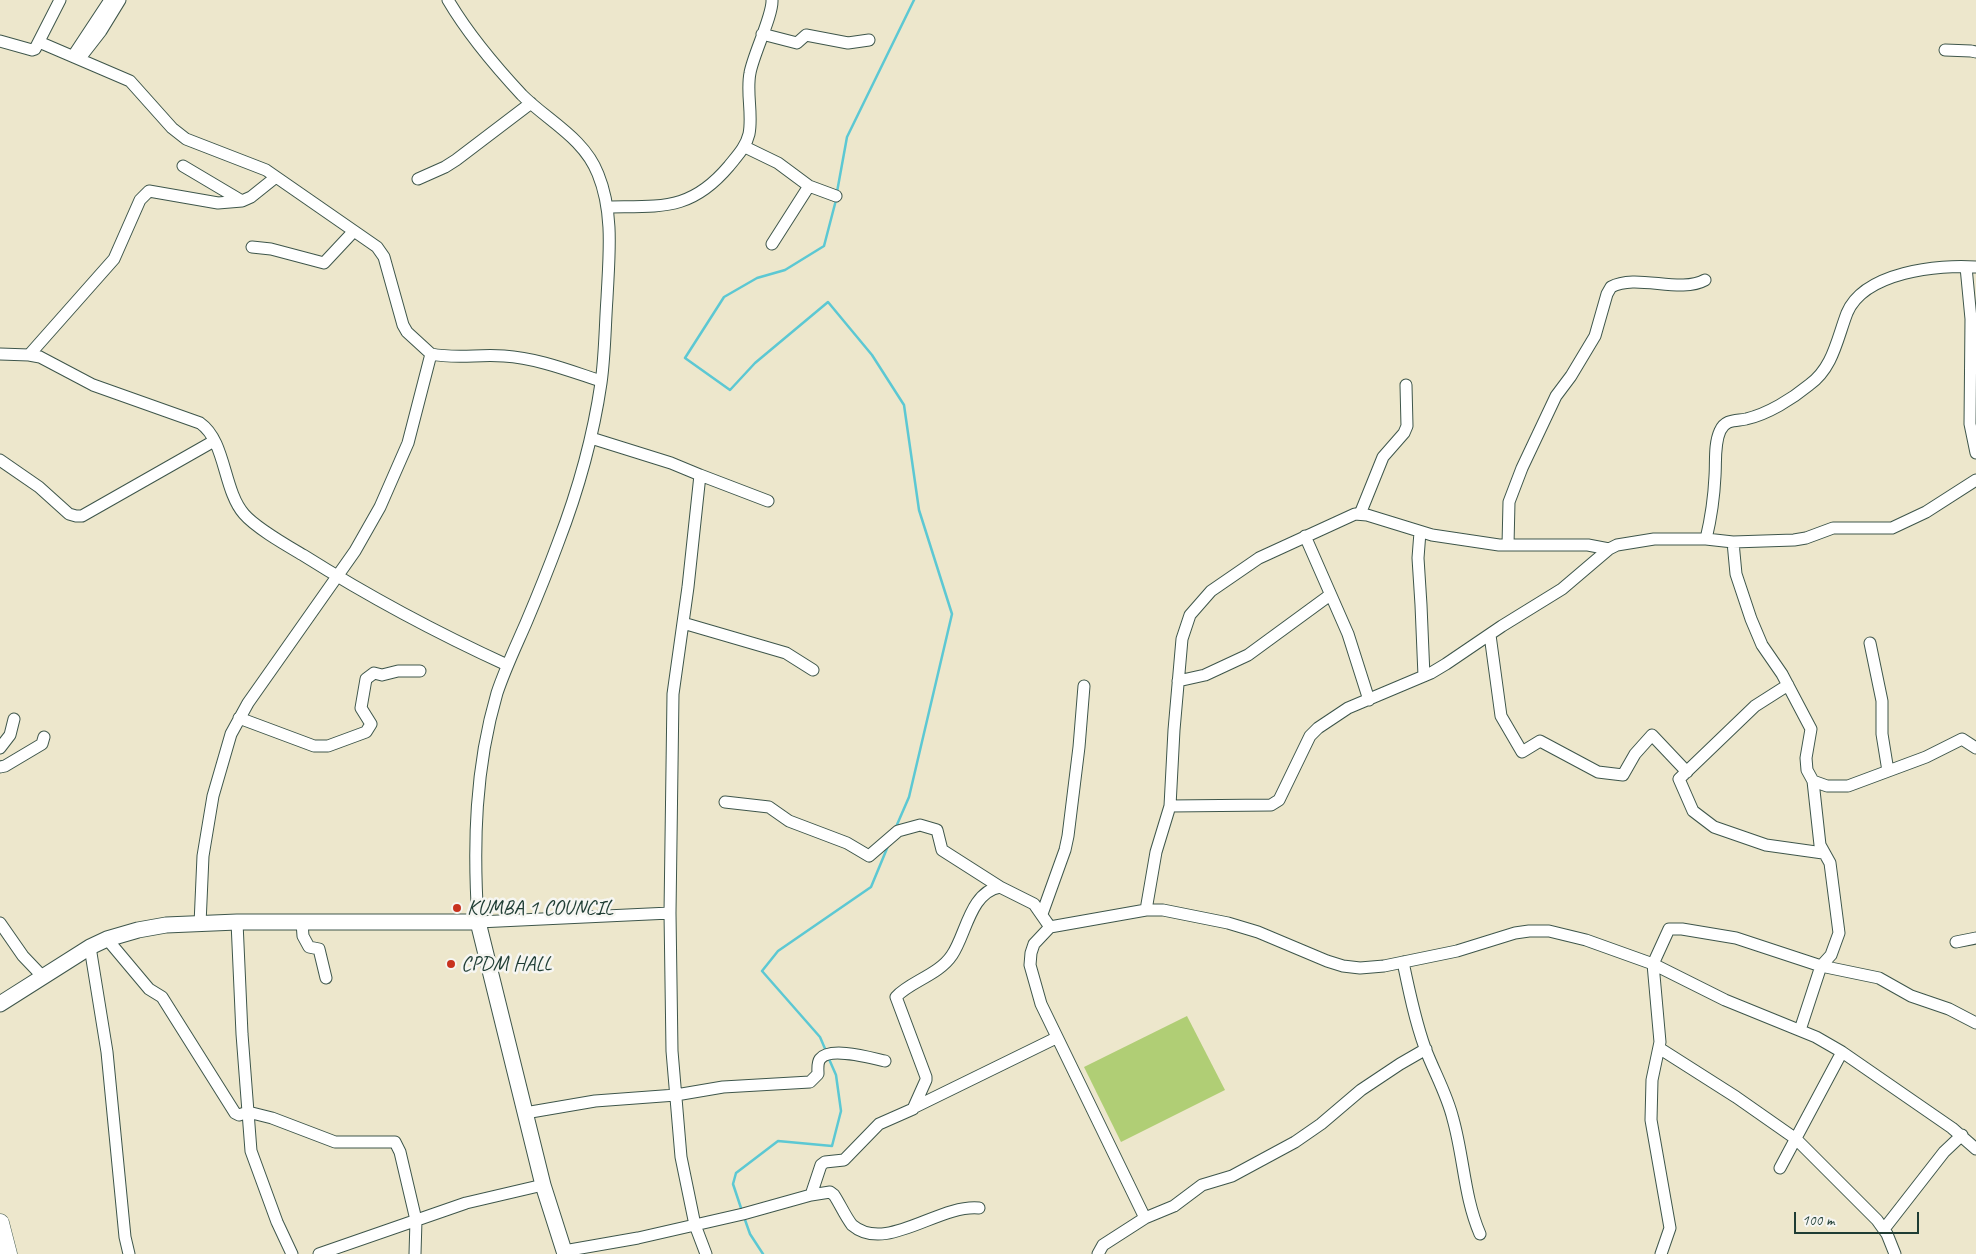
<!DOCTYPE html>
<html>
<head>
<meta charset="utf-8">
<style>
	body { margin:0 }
	#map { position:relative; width:1976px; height:1254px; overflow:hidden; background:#ede7cc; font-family:Caveat,sans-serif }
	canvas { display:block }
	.scale { position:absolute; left:1794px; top:1212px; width:125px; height:22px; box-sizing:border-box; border:2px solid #1f3d34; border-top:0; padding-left:6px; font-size:15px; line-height:18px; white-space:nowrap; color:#1f3d34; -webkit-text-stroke:4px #f6f6f2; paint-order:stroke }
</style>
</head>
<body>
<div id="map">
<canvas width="1976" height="1254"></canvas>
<div class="scale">100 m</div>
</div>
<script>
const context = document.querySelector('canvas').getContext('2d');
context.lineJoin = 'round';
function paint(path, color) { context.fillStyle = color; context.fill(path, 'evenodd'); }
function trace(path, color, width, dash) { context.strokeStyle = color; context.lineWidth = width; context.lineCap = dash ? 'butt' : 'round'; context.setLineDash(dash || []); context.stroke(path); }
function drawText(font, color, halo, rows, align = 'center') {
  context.font = font + ' Caveat,sans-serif'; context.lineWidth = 5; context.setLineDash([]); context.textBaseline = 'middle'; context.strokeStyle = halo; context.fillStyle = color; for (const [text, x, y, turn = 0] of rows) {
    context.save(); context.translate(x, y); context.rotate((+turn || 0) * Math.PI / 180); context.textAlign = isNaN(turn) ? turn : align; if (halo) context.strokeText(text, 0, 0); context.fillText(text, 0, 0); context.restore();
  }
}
const green = new Path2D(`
	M1187,1016L1225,1090L1121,1142L1084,1067Z`);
const stream = new Path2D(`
	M837,192L847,137L914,0
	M836,200L824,246L785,270L757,278L724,297L685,358L730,390L755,363L828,302L872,355L904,405L919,510L952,614L909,797L896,827
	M826,1051L820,1037L762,971L778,951L871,887L888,846
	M742,1211L733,1184L736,1173L778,1141L832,1146L841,1111L836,1075L829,1059
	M744,1217L750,1234L763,1254`);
const minor = new Path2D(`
	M448,0C468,34 495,66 522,95C548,121 584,138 598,174C614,213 609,256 607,298C605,326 605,355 601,383C593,438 578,491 558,543C548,570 537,597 526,623C516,646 505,669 497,693C475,768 473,844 478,922L670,913
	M762,34L797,43L806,35L848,43L869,40
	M0,41L32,50L35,49L60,0
	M39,42L130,81L172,128L186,139L266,170L377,247L384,257L403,325L407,332L431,354
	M1945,50L1971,51L1976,52
	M73,56L110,0
	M80,58L101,31L120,0
	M745,147L778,163L809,186L836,196
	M183,166L242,201
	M418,179L445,167L456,160L531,103
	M608,207C662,206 691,211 729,166C737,156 746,147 749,134C753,114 746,93 750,73C753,55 773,15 772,0
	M772,244L809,186
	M252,247L271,249L324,263L353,232
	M1966,267L1971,319L1970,424L1976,453
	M0,354L29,355L40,357L93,385L200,423C226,441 223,490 244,514C256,528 286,545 303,555C368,596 437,633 507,665
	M29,355L114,259L140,200L149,191L218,203L242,201L251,197L276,177
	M591,438L671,463L700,475L688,587L673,694L670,913L672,1051L681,1157L695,1225L706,1254
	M0,460L39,487L69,514L76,516H82L214,441
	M700,475L768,501
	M1360,514L1383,457L1404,433L1407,426L1406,385
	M1420,532L1418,558L1421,605L1424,676
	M1305,536L1348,634L1369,700
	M1706,539C1711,518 1714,498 1715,476C1716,462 1714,444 1720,431C1725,419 1736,421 1746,419C1768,414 1792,399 1809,385C1833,368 1837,339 1847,313C1864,272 1939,264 1976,267
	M1733,542L1736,574L1751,619L1762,645L1782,674L1811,729L1806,758L1807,770L1813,781L1820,845L1830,863L1839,933L1831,955L1821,966L1800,1030
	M1508,545L1509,502L1522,468L1556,396L1571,376L1595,336L1607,294L1611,287C1636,273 1680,294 1705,280
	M683,623L786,653L813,670
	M1490,635L1501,716L1522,752L1540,741L1598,772L1623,775L1635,754L1652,735L1687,772
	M1870,643L1882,701V734L1888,771
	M1178,681L1205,675L1248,655L1330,595
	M1788,685L1755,706L1679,779L1693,811L1714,827L1766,845L1823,853
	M239,718L314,746H328L366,732L371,724L361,708L366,679L374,673L382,675L398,671H420
	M0,748L10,735L14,719
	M0,767L5,766L42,744L44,737
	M1813,781L1827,786H1848L1926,757L1962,739L1976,748
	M725,802L769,807L789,821L847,843L869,856L898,831L920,825L937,830L942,850L1000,887
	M1170,806L1174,730L1182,639L1190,615L1211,591L1259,558L1355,514L1367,515L1432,535L1499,545H1588L1609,549
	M1146,910L1156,852L1170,806L1271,805L1279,800L1310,736L1318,728L1348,708L1431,673L1446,664L1502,626L1562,589L1609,549L1617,545L1654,539H1706L1733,542L1794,540L1806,538L1833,528H1892L1926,512L1976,480
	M1042,914L1065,850L1068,836L1079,747L1084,686
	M237,922L242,1034L251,1151L277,1222L292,1254
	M302,922L303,936L309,947L319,949L326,978
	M0,923L23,956L43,977
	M200,924L203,856L213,796L231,734L248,703L355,551L380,507L408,443L431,354C456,359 479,354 504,356C537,358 570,371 601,381
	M107,939L149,989L162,997L235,1113L239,1115L248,1112L272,1118L335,1142H395L400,1152L416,1220L415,1254
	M1956,942L1976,938
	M90,947L107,1052L125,1237L129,1254
	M1403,962C1409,991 1415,1020 1425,1048C1434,1072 1447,1094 1453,1119C1464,1158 1464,1197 1480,1234
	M1659,1048L1736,1097L1796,1139L1877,1220L1887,1234L1895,1254
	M915,1107L1056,1038
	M525,1113L595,1101L676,1095L723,1087L810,1082L818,1074C818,1069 817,1063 820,1059C830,1046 871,1058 885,1061
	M1780,1168L1842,1052
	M811,1195L821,1165L825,1162L844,1160L879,1124L913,1109L926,1080V1077L896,997C909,982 939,975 952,955C966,935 970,892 1000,887L1034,904L1050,927
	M1145,1218L1174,1206L1202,1185L1232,1176L1295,1142L1321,1124L1361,1090L1400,1064L1426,1049
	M1884,1229L1944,1152L1962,1135
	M564,1251L638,1238L743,1214L811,1195L830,1192L834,1195C840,1204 845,1216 852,1225C886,1254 938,1204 979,1208
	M319,1254L466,1203L543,1185
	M1098,1254L1103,1245L1145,1218L1041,1004L1030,965L1031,953L1034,944L1050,927L1146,910H1163L1228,923L1258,932L1327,961L1343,966L1360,968L1384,966L1457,951L1515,933L1529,931H1549L1586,940L1653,964L1725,1000L1816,1037L1842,1052L1952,1128L1976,1149
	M1661,1254L1670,1228L1651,1120L1652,1080L1660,1042L1653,964L1669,929H1682L1736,938L1821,966L1879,978L1911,996L1949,1009L1976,1023`);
const major = new Path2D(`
	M0,1004L90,947L107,939L138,930L166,925L237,922H478L543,1185L565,1254`);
const highway = new Path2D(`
	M0,1223L8,1254`);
const markers = [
	[457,908,5,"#c8321e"],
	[451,964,5,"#c8321e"]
];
const poiNames = [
	["KUMBA 1 COUNCIL",467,908],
	["CPDM HALL",461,964]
];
paint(green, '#b0ce75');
trace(stream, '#5cc8d3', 2.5);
trace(minor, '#3e564b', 13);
trace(major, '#3e564b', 17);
trace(highway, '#3e564b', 19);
trace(minor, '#fff', 11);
trace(major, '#fff', 15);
trace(highway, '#fff', 18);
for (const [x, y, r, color] of markers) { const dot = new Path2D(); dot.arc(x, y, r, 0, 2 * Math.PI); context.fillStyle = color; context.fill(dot); trace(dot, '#f6f6f2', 2); }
drawText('21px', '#1f3d34', '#f6f6f2', poiNames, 'left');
</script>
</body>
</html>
